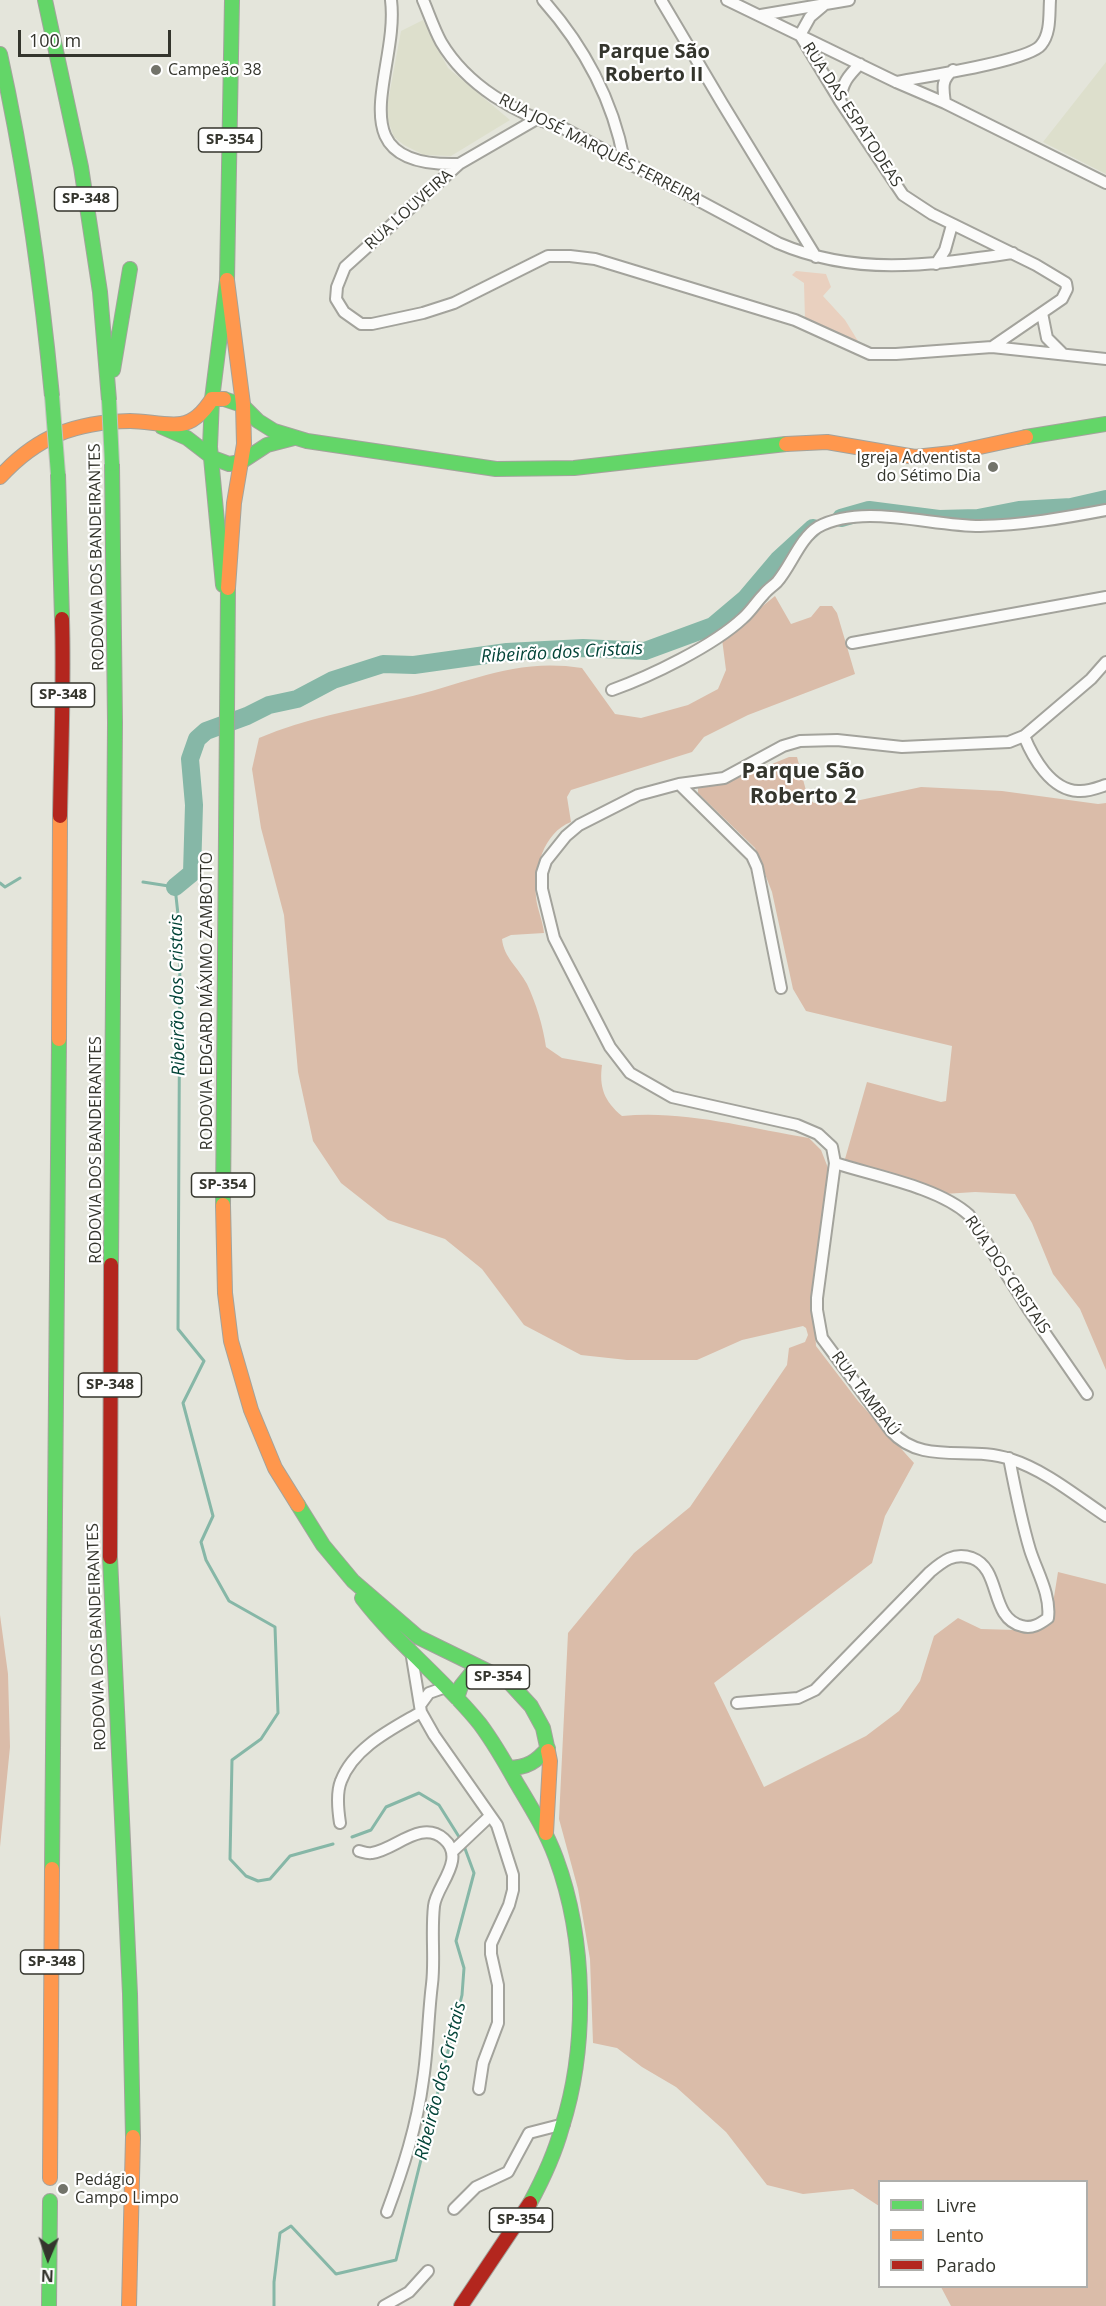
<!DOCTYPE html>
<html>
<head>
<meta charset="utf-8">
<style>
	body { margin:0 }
	#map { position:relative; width:1106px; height:2306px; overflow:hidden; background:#e4e5db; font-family:"Open Sans",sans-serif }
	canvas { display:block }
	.legend { position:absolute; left:878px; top:2180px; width:210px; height:108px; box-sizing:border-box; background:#fff; border:2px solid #aeaeab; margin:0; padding:8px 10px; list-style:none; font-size:18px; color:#34352d }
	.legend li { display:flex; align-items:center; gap:12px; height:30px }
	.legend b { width:30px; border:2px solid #aeaeab }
	.north { position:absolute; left:18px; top:2228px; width:60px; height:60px; -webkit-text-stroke:4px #fff; paint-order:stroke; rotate:182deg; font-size:16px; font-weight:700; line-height:24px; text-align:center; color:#34352d }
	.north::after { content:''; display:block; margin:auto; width:21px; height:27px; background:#34352d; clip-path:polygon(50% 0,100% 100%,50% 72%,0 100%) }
	.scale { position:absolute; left:18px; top:30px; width:153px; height:27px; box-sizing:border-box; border:3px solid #34352d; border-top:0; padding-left:8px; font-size:18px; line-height:21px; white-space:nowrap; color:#34352d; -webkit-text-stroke:4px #fff; paint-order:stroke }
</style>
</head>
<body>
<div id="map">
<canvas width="1106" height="2306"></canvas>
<ul class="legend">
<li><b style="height:8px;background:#63d668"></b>Livre</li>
<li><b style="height:8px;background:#ff974d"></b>Lento</li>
<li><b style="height:8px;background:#b3261e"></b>Parado</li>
</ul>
<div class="north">N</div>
<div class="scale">100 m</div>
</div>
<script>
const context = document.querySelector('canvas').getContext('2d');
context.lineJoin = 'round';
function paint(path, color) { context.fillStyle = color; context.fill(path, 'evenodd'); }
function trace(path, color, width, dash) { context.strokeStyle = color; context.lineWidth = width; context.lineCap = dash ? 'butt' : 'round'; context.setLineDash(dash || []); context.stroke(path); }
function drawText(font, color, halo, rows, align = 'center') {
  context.font = font + ' "Open Sans",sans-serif'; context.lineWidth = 4.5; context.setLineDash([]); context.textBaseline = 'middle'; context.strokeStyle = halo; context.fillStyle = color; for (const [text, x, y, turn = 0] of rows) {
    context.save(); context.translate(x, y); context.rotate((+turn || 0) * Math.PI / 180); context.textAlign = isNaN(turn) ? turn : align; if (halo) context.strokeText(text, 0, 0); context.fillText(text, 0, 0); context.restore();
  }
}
const built = new Path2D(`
	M423,20L448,68L510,120L451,156L424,155L404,145L394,137L387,118V107L401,31Z
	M1106,62V174L1043,142Z`);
const green = new Path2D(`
	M796,271L826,274L831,287L823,296L845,320L858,341L805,320L804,283L792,275Z`);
const forest = new Path2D(`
	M775,596L791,624L811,617L820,606H832L837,613L855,674L748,715L704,737L692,752L571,790L567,797L571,822C543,833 534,869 536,897C537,909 543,921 544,933L511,935L502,939C504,958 518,967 527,984C536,1003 543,1026 546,1047L562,1058L602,1065C599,1087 604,1101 622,1116C685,1110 747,1128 809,1138L821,1150L830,1173L814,1312L816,1346L858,1401L914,1463L885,1516L872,1563L714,1683L764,1787L866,1736L899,1711L920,1681L934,1636L958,1618L981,1629L1016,1630L1050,1622L1058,1572L1106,1584V2306H951L941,2287L1086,2286V2182H880L879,2206L853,2189L803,2194L767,2185L726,2132L676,2087L642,2067L617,2048L593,2043L590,1959L578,1889L559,1819L568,1633L634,1553L690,1507L787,1365L789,1348L805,1342L808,1335L806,1328L803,1326L742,1340L697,1360H627L581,1355L524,1325L482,1269L445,1239L388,1220L341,1183L313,1141L298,1072L284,915L261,828L252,769L259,738C306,718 354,710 404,698C467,684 514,657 582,668L615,714L641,718L688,705L718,689L726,670L722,639Z
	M789,757H797L808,798L814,803L851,802L921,787L1002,791L1098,804L1106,803V1370L1080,1309L1053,1274L1032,1223L1015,1194L975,1192L944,1194L849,1164L845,1159L867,1082L941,1102L946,1101L952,1046L806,1011L793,989L772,892L755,848L698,793V788L728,782Z
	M0,1615L8,1674L10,1747L0,1847Z`);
const stream = new Path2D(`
	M143,882L175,887L180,933L178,1329L204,1361L183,1403L213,1516L201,1542L206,1560L229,1601L275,1627L278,1713L261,1739L232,1760L230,1859L246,1876L258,1881L270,1879L290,1856L333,1844
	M0,883L5,887L20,878
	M352,1837L371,1830L386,1807L419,1793L439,1805L461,1840
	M274,2306V2282L280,2233L291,2226L336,2274L396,2260L462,1995L464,1968L456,1941L474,1873L464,1846`);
const river = new Path2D(`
	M841,518L869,510L939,519L978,518L1019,510L1071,507L1106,499
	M175,887L192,873L194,805L190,759L197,739L206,731L247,716L269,705L297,699L333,680L383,664L414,665L507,652L583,648L645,651L713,626L745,599L778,560L813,528`);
const street = new Path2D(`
	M391,0C400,71 332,168 459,164
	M423,0C429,14 434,29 441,42C467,86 516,114 563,128L778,243C857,277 931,265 1013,253
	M543,0C583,45 613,100 624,160
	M661,0L722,103L816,257
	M727,0L896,82L945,103L1106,183
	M823,6L810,17L800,35L840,101L903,195L932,214L1036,265L1066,283L1067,289L1062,299L992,347
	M761,15L849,0
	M896,82C922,77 1029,61 1041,45C1051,33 1049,15 1050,0
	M840,101C842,83 848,76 860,64
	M945,103C943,88 941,80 953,70
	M535,120L459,164L345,267L337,287L336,299L344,312L361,324H372L423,313L454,303L548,256H570L595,259L795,320L870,354H896L992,347L1106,359
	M936,264L945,250L952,225
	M1042,313L1047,338L1062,353
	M852,643L1106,597
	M1106,662L1091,679L1024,736L1009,742L902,747L837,740L800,741L783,746L724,778L679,784L638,795L579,825L566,836L546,861L542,873V889L554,938L610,1047L630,1073L672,1097L797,1125L818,1134L832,1147L835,1163L817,1298V1310L822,1338L891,1431C922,1466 970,1445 1010,1459C1045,1470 1076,1496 1106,1516
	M612,690C651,676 713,646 743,618C751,611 757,601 764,594C768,589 773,586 777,582C791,566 800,538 818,527C863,503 930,526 980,526C1023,525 1064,518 1106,510
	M1024,736C1033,758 1051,790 1078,791C1088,792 1097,788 1106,785
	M679,784L752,856L757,867L781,988
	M835,1163C875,1176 938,1187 969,1215L1029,1310L1087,1394
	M411,1651L421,1712L434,1735L497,1825L513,1875V1890L509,1905L491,1944V1954L498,1985V2023L483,2063L479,2089
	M737,1703L798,1698L815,1690L930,1572C943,1561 954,1552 972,1558C1002,1569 989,1618 1022,1626C1032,1629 1040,1624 1048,1618C1051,1595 1037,1572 1030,1550C1021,1520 1015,1489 1009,1458
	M421,1704L429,1693L446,1687
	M340,1823C338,1810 336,1793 341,1781C354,1747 392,1729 421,1712
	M359,1851C363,1852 368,1854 372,1853C395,1850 421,1819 444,1839C467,1859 436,1886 434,1906C431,1933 435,1960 432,1984C428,2016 428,2048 423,2080C417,2126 403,2169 387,2212
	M452,1852L490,1816
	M454,2209L476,2187L508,2172L529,2133L564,2124
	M384,2306L409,2292L428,2271`);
const fast = new Path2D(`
	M45,0L81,167L100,292L109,400
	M0,54C25,167 41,281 52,396
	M113,370L130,269
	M224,399L242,405L258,421L274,431L307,441L496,469L574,468L786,444
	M162,427L187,438L213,458L229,464L241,462L267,445L294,438
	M1026,437L1106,424
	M58,474L62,619
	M223,585L210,447L212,399L227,280L232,0
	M223,1205L228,588
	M111,1265L115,723L112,464
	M298,1505L323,1545L353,1581L418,1637L508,1681L531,1706L543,1728L548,1751
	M110,1557L130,1994L133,2137
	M362,1598C397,1644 444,1679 480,1724C494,1743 505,1762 516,1782C531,1807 546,1831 556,1858C586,1939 588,2046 562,2127C555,2153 543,2179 530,2203
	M457,1698L461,1686L477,1666
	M509,1768C527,1768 537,1761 548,1748
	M52,1869L59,1039
	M49,2306L50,2201`);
const slow = new Path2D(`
	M227,280L243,404L244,444L234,503L228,588
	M786,444L827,442L915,457L952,453L1026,437
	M0,477C37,436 76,422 130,421C147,421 165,426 181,424C195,422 205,410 212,399H224
	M59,1039L60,816
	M223,1205L225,1293L231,1341L251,1410L275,1468L298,1505
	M546,1833L550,1761L548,1751
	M50,2178L52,1869
	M129,2306L133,2137`);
const jam = new Path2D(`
	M60,816C61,750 64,684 62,619
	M110,1557L111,1265
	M461,2306L530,2203`);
const fastBridge = new Path2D(`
	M52,396L58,474
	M109,400L112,464`);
const markers = [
	[156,70,6,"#72736a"],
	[993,467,6,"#72736a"],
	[63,2189,6,"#72736a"]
];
const shields = [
	[230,140,63],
	[86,199,63],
	[63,695,63],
	[223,1185,63],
	[110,1385,63],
	[498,1677,63],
	[52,1962,63],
	[521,2220,63]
];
const shieldNames = [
	["SP-354",230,140],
	["SP-348",86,199],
	["SP-348",63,695],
	["SP-354",223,1185],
	["SP-348",110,1385],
	["SP-354",498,1677],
	["SP-348",52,1962],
	["SP-354",521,2220]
];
const poiNames = [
	["Campeão 38",168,70],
	["Igreja Adventista",981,458,"right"],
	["do Sétimo Dia",981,476,"right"],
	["Pedágio",75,2180],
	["Campo Limpo",75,2198]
];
const streetNames = [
	["RUA DAS ESPATODEAS",852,115,57],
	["RUA JOSÉ MARQUÊS FERREIRA",600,150,27],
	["RUA LOUVEIRA",409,210,-42],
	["RODOVIA DOS BANDEIRANTES",97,557,-91],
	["RODOVIA EDGARD MÁXIMO ZAMBOTTO",207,1001,-90],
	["RODOVIA DOS BANDEIRANTES",96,1150,-90],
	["RUA DOS CRISTAIS",1007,1275,56],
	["RUA TAMBAÚ",865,1394,53],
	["RODOVIA DOS BANDEIRANTES",97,1637,-92]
];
const waterNames = [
	["Ribeirão dos Cristais",562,653,-3],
	["Ribeirão dos Cristais",178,995,-91],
	["Ribeirão dos Cristais",441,2081,-76]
];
const quarterNames = [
	["Parque São",654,52],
	["Roberto II",654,75]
];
const districtNames = [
	["Parque São",803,772],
	["Roberto 2",803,797]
];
paint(built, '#dddfcc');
paint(green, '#e9d0bf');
paint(forest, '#dabca9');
trace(stream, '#86b7a7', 3);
trace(river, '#86b7a7', 18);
trace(street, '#a3a39c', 14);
trace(fast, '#a3a39c', 16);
trace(slow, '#a3a39c', 16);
trace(jam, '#a3a39c', 16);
trace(street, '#fbfbfa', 10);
trace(fast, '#63d668', 14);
trace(slow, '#ff974d', 14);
trace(jam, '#b3261e', 14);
trace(fastBridge, '#c1c2bd', 16, []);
trace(fastBridge, '#63d668', 14);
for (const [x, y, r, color] of markers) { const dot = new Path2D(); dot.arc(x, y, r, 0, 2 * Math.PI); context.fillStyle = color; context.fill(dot); trace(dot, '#fff', 2); }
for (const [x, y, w] of shields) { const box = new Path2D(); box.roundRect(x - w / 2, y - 12, w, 24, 4.5); context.fillStyle = '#fff'; context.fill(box); trace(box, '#34352d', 1.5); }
drawText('bold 15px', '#34352d', null, shieldNames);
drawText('16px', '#34352d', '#fff', poiNames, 'left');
drawText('16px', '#34352d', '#fff', streetNames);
drawText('italic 18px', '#034438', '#fff', waterNames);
drawText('bold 20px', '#34352d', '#fff', quarterNames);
drawText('bold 22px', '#34352d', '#fff', districtNames);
</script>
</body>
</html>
